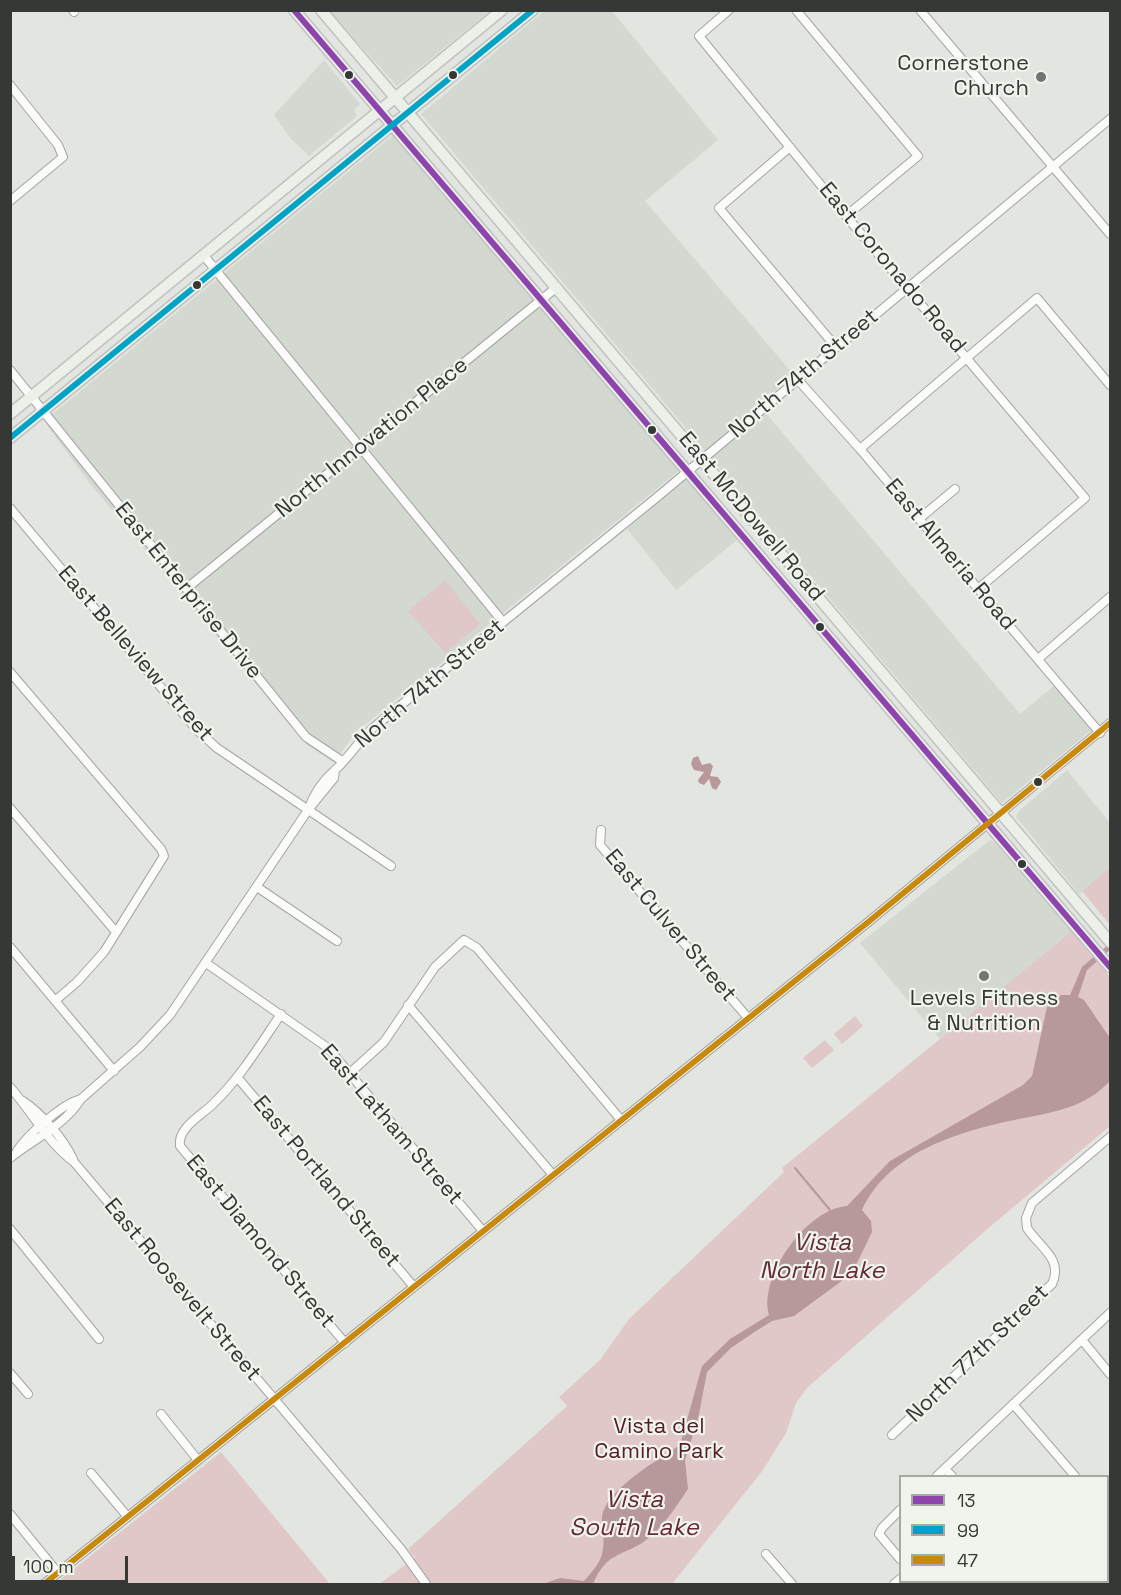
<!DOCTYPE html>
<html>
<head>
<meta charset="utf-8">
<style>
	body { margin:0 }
	#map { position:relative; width:1121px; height:1595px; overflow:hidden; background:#e3e5e1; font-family:"Space Grotesk",sans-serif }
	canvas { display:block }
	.frame { position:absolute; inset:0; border:12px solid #363836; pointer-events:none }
	.legend { position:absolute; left:899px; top:1475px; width:210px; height:108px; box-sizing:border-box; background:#eff4ed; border:2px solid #a5a9a4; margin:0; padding:8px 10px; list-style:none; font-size:18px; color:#363836 }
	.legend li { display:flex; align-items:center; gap:12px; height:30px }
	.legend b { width:30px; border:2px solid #a5a9a4 }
	.scale { position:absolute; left:12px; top:1556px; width:116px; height:27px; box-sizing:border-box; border:3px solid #363836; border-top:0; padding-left:8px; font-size:18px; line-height:21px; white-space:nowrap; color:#363836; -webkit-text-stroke:4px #eff4ed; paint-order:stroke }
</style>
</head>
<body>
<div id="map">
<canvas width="1121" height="1595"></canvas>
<div class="frame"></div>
<ul class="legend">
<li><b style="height:8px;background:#8e44ad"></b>13</li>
<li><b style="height:8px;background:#03a3c6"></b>99</li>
<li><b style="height:8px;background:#c78a0e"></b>47</li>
</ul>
<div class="scale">100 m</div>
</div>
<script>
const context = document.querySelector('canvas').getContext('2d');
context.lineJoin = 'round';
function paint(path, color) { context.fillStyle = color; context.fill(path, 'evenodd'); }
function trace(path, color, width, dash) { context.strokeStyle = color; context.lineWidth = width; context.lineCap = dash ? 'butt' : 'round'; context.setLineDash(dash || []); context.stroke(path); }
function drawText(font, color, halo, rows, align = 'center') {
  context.font = font + ' "Space Grotesk",sans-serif'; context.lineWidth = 4.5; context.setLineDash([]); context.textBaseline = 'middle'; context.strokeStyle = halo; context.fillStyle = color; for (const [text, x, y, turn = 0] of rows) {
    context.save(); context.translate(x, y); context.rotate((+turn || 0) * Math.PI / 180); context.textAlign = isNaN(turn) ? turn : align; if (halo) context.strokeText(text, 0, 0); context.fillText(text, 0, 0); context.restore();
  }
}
const built = new Path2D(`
	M329,11H490L397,86Z
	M544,11H612L718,140L645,201L794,375L759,405L1020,714L1061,680L1098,725L1002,803L421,114Z
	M324,60L360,104L354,110L357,116L309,156L291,139L274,115Z
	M393,135L680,470L356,732L334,763L306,744L88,481L44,421Z
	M687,478L738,539L676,590L627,529Z
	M1067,770L1110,823V867L1079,894L1016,817L1019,811Z
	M990,840L996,843L1072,931L940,1039L860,943Z`);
const green = new Path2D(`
	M445,580L480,624L445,653L408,611Z
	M1110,867V925L1082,891Z
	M1072,931L1110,977V1126L985,1231L807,1388L796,1403L786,1433L763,1470L672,1584H379L415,1558L408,1549L567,1406L559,1397L600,1360L629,1319L784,1172L782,1168Z
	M855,1016L863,1026L842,1044L834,1034Z
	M825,1040L834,1050L812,1068L803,1058Z
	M221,1452L330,1584H55Z`);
const water = new Path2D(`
	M698,756L702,765L710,763L713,766L710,776L718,777L721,782L716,790L712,788L709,779L704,785L699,783L698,780L704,772L694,770L691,764L693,758Z
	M1110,943V950L1087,970L1078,997L1084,1000L1110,1038V1081C1085,1108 1054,1112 1019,1119C961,1131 889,1151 862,1210L871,1221L872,1232L857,1263L843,1280L794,1316L772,1321L753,1333L731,1348L707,1372L698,1419L685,1460L688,1489C678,1504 665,1524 651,1536C626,1558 608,1548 593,1584H543L560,1578L584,1581C601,1562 605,1556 603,1531C602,1525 601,1517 603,1512C613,1485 657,1461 680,1445L702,1366L730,1339L769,1315C758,1276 808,1208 847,1206L890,1161L1023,1085L1032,1076L1047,1007L1061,995H1070L1082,967Z`);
const stream = new Path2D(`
	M795,1168L830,1210`);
const minor = new Path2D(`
	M73,10L74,12
	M729,10L699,36L846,216L1085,498L978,589
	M796,10L918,156L846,216
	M920,10L1110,234
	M10,85L58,145L63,157L10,201
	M790,147L719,208L836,347
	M205,257L503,622
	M10,370L306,737L342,761
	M798,380L860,449L1100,733
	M860,449L1037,298L1110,385
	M10,508L197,730L217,748L391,866
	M919,519L955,489
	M187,588L557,287
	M1038,659L1110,597
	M10,672L161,849L164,856L104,952L77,982L56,1000
	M10,808L116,932
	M308,810C314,793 322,781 335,770C348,759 359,740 374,727L656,498L1110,119
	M601,830L600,845L748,1018
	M257,887L337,941
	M10,947L114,1071
	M206,963L328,1048L483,1231
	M408,1005L553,1175
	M281,1014C260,1045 240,1078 213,1104C202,1115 177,1128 180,1146L345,1343
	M350,1073L384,1042L435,967L464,940L477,948L621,1120
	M237,1077L414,1287
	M10,1087C32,1112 47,1142 74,1162L401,1549L426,1584
	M23,1101C42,1114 63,1138 73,1159
	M17,1151C28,1134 62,1104 81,1099
	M10,1158C34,1139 65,1125 81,1099L140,1047L170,1015L308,810L334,778L335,770
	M10,1229L99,1339
	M1082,1340L1110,1374
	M10,1373L28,1394
	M1013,1404L1075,1476
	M161,1414L197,1459
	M892,1435L1052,1284C1064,1259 1039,1247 1027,1228L1026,1218L1032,1203L1110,1137
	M945,1469L952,1476
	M91,1473L127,1516
	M937,1476L1110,1313
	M900,1510L882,1528L879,1534L900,1559
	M10,1514L58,1573
	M1108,1515L1110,1518
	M766,1554L792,1584
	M920,1582L922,1584
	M1041,1582L1044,1584
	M44,1584L867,923L1110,723
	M894,1584L900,1579`);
const major = new Path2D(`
	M294,10L1110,967
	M321,10L1110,942
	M10,414L502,10
	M10,438L533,10`);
const bus1 = new Path2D(`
	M294,10L1110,967`);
const bus2 = new Path2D(`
	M10,438L533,10`);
const bus3 = new Path2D(`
	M44,1584L867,923L1110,723`);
const markers = [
	[349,75,5,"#363836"],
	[453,75,5,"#363836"],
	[1041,77,6,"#737572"],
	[197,285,5,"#363836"],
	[652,430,5,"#363836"],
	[820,627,5,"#363836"],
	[1038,782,5,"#363836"],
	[1022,864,5,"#363836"],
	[984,976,6,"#737572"]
];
const poiNames = [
	["Cornerstone",1029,64],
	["Church",1029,89],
	["Levels Fitness",984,999,"center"],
	["& Nutrition",984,1024,"center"]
];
const streetNames = [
	["East Coronado Road",892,268,50],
	["North 74th Street",804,374,-40],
	["North Innovation Place",372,438,-39],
	["East McDowell Road",751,517,50],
	["East Almeria Road",950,555,50],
	["East Enterprise Drive",188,591,51],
	["East Belleview Street",135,654,49],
	["North 74th Street",430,684,-40],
	["East Culver Street",670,926,50],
	["East Latham Street",391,1125,49],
	["East Portland Street",326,1182,50],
	["East Diamond Street",260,1242,50],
	["East Roosevelt Street",182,1290,50],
	["North 77th Street",978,1354,-44]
];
const parkNames = [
	["Vista del",659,1427],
	["Camino Park",659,1452]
];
const waterNames = [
	["Vista",822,1243],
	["North Lake",822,1271],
	["Vista",634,1500],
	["South Lake",634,1528]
];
paint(built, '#d3d9d0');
paint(green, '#e1c8c8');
paint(water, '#b8999b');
trace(stream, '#b8999b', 2);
trace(minor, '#a5a6a4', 10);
trace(major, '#c1c2c1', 13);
trace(minor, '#fbfbfa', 8);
trace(major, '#ebf0e9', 10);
trace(bus1, '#8e44ad', 6);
trace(bus2, '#03a3c6', 6);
trace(bus3, '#c78a0e', 6);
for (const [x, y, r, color] of markers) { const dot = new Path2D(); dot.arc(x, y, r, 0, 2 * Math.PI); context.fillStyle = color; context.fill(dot); trace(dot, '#eff4ed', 2); }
drawText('22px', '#363836', '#eff4ed', poiNames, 'right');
drawText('22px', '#363836', '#eff4ed', streetNames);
drawText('22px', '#561c25', '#eff4ed', parkNames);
drawText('italic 24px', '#682b34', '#eff4ed', waterNames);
</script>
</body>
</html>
